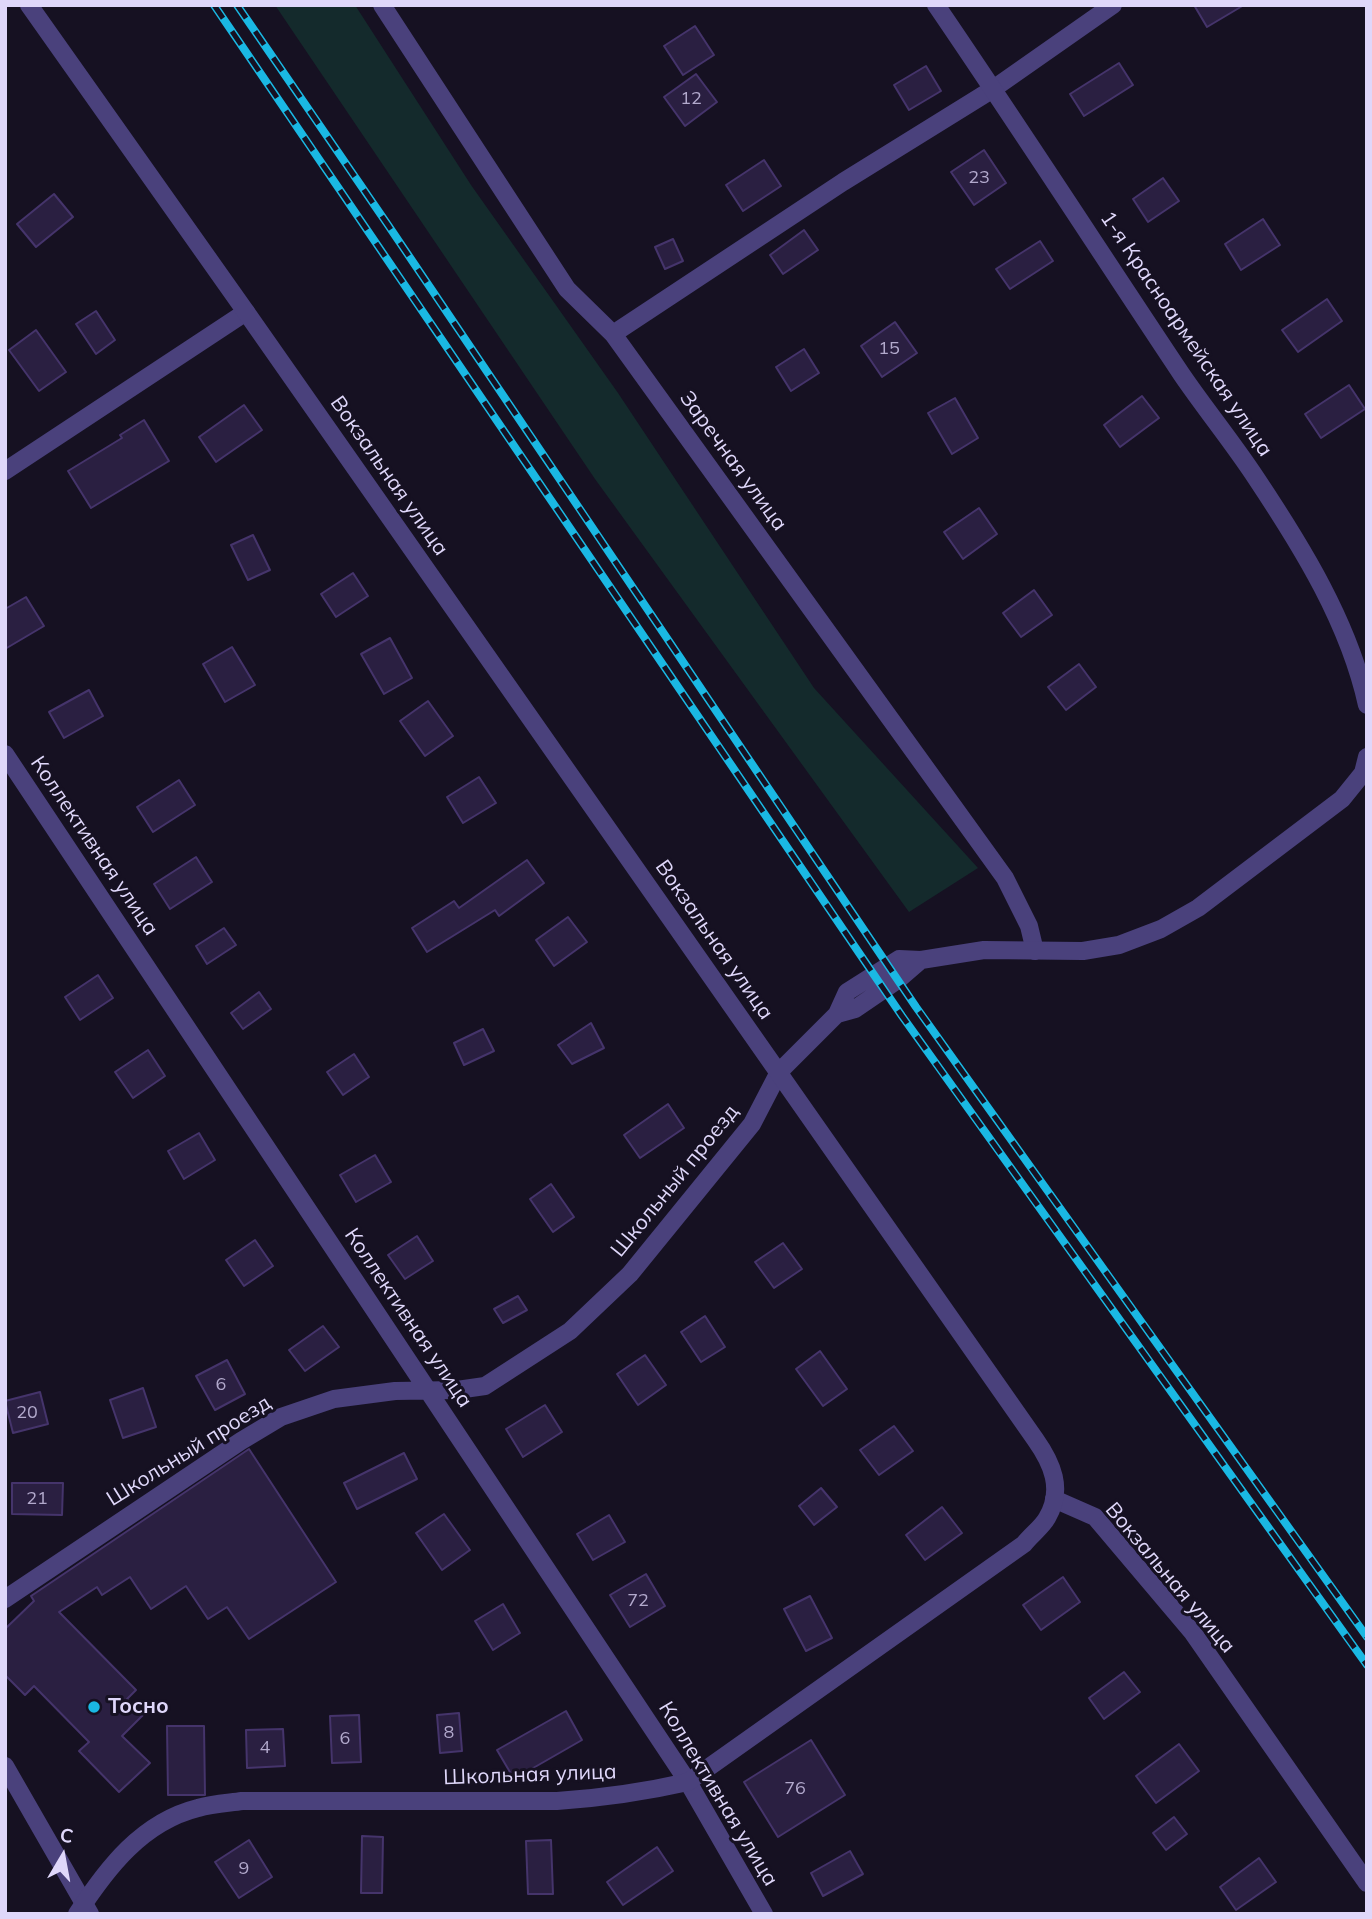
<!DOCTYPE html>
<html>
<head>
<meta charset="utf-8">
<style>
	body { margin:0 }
	#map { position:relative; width:1372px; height:1919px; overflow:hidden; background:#161122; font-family:Mulish,sans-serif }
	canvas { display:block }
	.frame { position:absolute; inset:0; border:7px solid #dfd7fa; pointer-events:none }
	.north { position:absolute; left:28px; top:1821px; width:70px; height:70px; -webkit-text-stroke:5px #161122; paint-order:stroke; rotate:10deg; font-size:19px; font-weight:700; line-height:28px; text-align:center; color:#dfd7fa }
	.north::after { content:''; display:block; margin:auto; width:24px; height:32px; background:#dfd7fa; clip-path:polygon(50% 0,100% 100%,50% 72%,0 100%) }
</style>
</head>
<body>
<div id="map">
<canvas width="1372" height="1919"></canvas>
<div class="frame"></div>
<div class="north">С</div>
</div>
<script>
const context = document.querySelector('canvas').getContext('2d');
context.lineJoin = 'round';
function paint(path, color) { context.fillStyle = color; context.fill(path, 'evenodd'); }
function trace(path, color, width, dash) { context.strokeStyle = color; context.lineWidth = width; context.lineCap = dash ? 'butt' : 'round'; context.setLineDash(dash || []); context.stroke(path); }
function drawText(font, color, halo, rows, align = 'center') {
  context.font = font + ' Mulish,sans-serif'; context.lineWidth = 6; context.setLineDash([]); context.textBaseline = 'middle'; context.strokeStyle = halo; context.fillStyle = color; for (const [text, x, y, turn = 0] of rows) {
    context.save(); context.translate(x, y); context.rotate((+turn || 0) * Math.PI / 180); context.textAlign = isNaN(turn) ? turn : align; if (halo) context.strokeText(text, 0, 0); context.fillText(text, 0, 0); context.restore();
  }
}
const green = new Path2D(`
	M275,5H355L471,185L618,393L814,688L978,868L909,912L595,479Z`);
const building = new Path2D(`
	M1194,5H1244L1207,27Z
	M695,26L714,55L683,75L664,46Z
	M1119,63L1133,85L1084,116L1070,94Z
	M926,66L941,91L909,110L894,85Z
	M696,74L717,102L685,126L664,97Z
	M984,150L1006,183L974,205L951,172Z
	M764,160L781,186L743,211L726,185Z
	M1163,178L1179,201L1148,222L1133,199Z
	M54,194L73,217L36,247L17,224Z
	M1263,219L1280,245L1241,270L1225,244Z
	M804,230L818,250L783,274L770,255Z
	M673,239L683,261L665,269L655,247Z
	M1040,241L1053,261L1010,289L996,269Z
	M1327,299L1342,321L1298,352L1282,330Z
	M96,311L115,340L96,354L76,324Z
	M895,322L917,353L882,377L861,346Z
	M36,330L66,372L39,391L9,350Z
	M804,349L819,373L791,391L776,367Z
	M1349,385L1365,409L1321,438L1305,414Z
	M1142,396L1159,418L1120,447L1104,425Z
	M955,398L978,438L952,454L928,413Z
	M244,405L262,430L216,462L199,437Z
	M144,420L169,461L91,508L68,471L122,438L120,435Z
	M979,508L997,534L963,559L944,532Z
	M253,535L270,570L248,580L231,545Z
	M353,573L368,596L336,617L321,594Z
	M1034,590L1052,615L1021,637L1003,613Z
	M26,597L44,626L5,649V609Z
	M390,638L412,678L384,694L361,654Z
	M232,647L255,685L225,702L203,664Z
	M1079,664L1096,687L1066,710L1048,687Z
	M89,690L103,716L64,738L49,712Z
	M428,701L453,736L425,756L400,721Z
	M479,777L496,803L463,823L447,797Z
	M179,780L195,805L153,832L137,807Z
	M196,857L212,882L170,909L154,884Z
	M527,860L544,883L499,916L495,910L427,952L412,928L454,901L459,908Z
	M568,917L587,942L554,966L536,940Z
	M224,928L236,945L207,964L196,946Z
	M98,975L113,998L80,1020L65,997Z
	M259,992L271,1009L243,1029L231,1013Z
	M591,1023L604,1048L572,1064L558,1045Z
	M483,1029L494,1051L464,1065L454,1043Z
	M148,1050L165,1076L133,1098L115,1072Z
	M354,1054L369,1077L343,1095L327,1072Z
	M668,1104L684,1128L640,1158L624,1135Z
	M199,1133L215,1160L184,1179L168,1151Z
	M375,1155L391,1182L356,1202L340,1175Z
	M551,1184L574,1217L553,1232L530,1199Z
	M417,1236L433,1261L405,1279L388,1255Z
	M255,1240L273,1266L244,1286L226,1260Z
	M783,1243L802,1269L774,1288L755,1262Z
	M518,1296L527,1310L503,1323L494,1309Z
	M705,1316L725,1347L701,1362L681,1332Z
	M323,1326L339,1347L305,1371L289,1350Z
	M820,1351L847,1389L823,1406L796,1369Z
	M645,1355L666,1385L638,1405L617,1374Z
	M227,1360L245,1394L215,1410L196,1376Z
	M143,1388L156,1427L123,1438L110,1400Z
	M40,1392L48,1424L13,1433L5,1401Z
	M545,1405L562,1432L523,1457L506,1429Z
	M894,1426L913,1451L879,1475L860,1450Z
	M249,1449L336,1582L249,1639L227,1607L208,1619L186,1586L151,1609L130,1577L102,1595L97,1587L59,1612L136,1690L127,1699L143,1715L122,1736L150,1763L119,1792L79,1751L89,1742L34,1686L25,1695L5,1675V1629L34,1601L31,1596Z
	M404,1453L417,1479L357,1509L344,1483Z
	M12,1483H63L62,1515L12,1514Z
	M821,1488L837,1507L814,1525L799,1506Z
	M942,1507L962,1533L925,1560L906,1535Z
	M444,1514L470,1550L442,1570L416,1533Z
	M609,1515L625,1542L593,1560L577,1534Z
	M646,1574L665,1606L630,1627L610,1595Z
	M1063,1577L1080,1602L1041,1630L1023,1605Z
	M810,1596L832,1638L806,1651L784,1609Z
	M503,1604L520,1633L493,1650L475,1621Z
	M1124,1672L1140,1692L1104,1719L1089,1698Z
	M566,1711L582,1740L514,1779L497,1750Z
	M459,1713L462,1751L440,1753L437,1715Z
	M359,1715L361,1762L332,1763L330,1716Z
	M167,1726H204L205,1795H168Z
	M283,1729L285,1766L247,1768L246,1730Z
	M811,1740L845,1795L778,1837L744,1782Z
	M1179,1744L1199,1771L1156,1803L1136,1776Z
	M1174,1817L1187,1834L1166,1850L1153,1833Z
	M362,1836L383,1837L382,1893H361Z
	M249,1840L272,1877L239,1898L215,1862Z
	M551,1840L553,1894H528L526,1841Z
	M657,1847L673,1871L623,1905L607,1882Z
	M850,1851L863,1874L823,1896L811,1873Z
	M1259,1858L1276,1882L1236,1910L1220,1887Z`);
const minor = new Path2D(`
	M382,5L567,289L613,334L1005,878L1029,926L1035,951
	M613,334L843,182L993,89L1113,5
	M5,471L246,312
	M5,754L688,1782L764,1914
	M1054,1499L1095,1517L1193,1633L1367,1883
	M5,1599L241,1441L281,1417L334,1399L395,1391L457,1390L485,1386L570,1331L630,1274L752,1124L779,1072
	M5,1766L90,1914`);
const tertiary = new Path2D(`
	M29,5L246,312L1035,1439C1052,1463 1064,1489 1047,1518C1042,1527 1031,1535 1024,1544L688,1782C644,1792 602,1798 557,1801H242C228,1803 212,1804 198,1808C142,1822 107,1868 77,1914
	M936,5C1020,128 1100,252 1182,375C1206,410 1233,443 1256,478C1302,547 1349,623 1367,705
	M837,1014L855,1009L899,979L921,960
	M779,1072L837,1014L847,992L899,959L921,960L984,950L1083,951L1119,945L1161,929L1198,908L1342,799L1363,773L1367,757`);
const rail = new Path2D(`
	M214,5L902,1016L1367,1665
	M237,5L388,225L916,1007L1367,1637`);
const markers = [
	[94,1707,7,"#1ab8e3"]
];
const numberNames = [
	["12",691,99],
	["23",979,178],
	["15",889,349],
	["6",221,1385],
	["20",27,1413],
	["21",37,1499],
	["72",638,1601],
	["8",449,1733],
	["6",345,1739],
	["4",265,1748],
	["76",795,1789],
	["9",244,1869]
];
const streetNames = [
	["1-я Красноармейская улица",1186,334,56],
	["Заречная улица",733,461,54],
	["Вокзальная улица",389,476,55],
	["Коллективная улица",94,846,56],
	["Вокзальная улица",714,940,55],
	["Школьный проезд",675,1181,-51],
	["Коллективная улица",408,1318,56],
	["Школьный проезд",189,1451,-32],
	["Вокзальная улица",1170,1578,50],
	["Школьная улица",530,1775,-2],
	["Коллективная улица",718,1794,59]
];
const poiNames = [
	["Тосно",108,1707]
];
paint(green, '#142a2c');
paint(building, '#2a1f41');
trace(building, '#45346b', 2);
trace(minor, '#4a417c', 18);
trace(tertiary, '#4a417c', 18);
trace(rail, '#1ab8e3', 8);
trace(rail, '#161122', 5, [16]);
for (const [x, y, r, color] of markers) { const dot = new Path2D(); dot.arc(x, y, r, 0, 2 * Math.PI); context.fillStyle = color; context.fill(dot); trace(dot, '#161122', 2.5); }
drawText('18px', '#b2a9cc', null, numberNames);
drawText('21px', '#dfd7fa', '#161122', streetNames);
drawText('bold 21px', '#dfd7fa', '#161122', poiNames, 'left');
</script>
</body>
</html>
